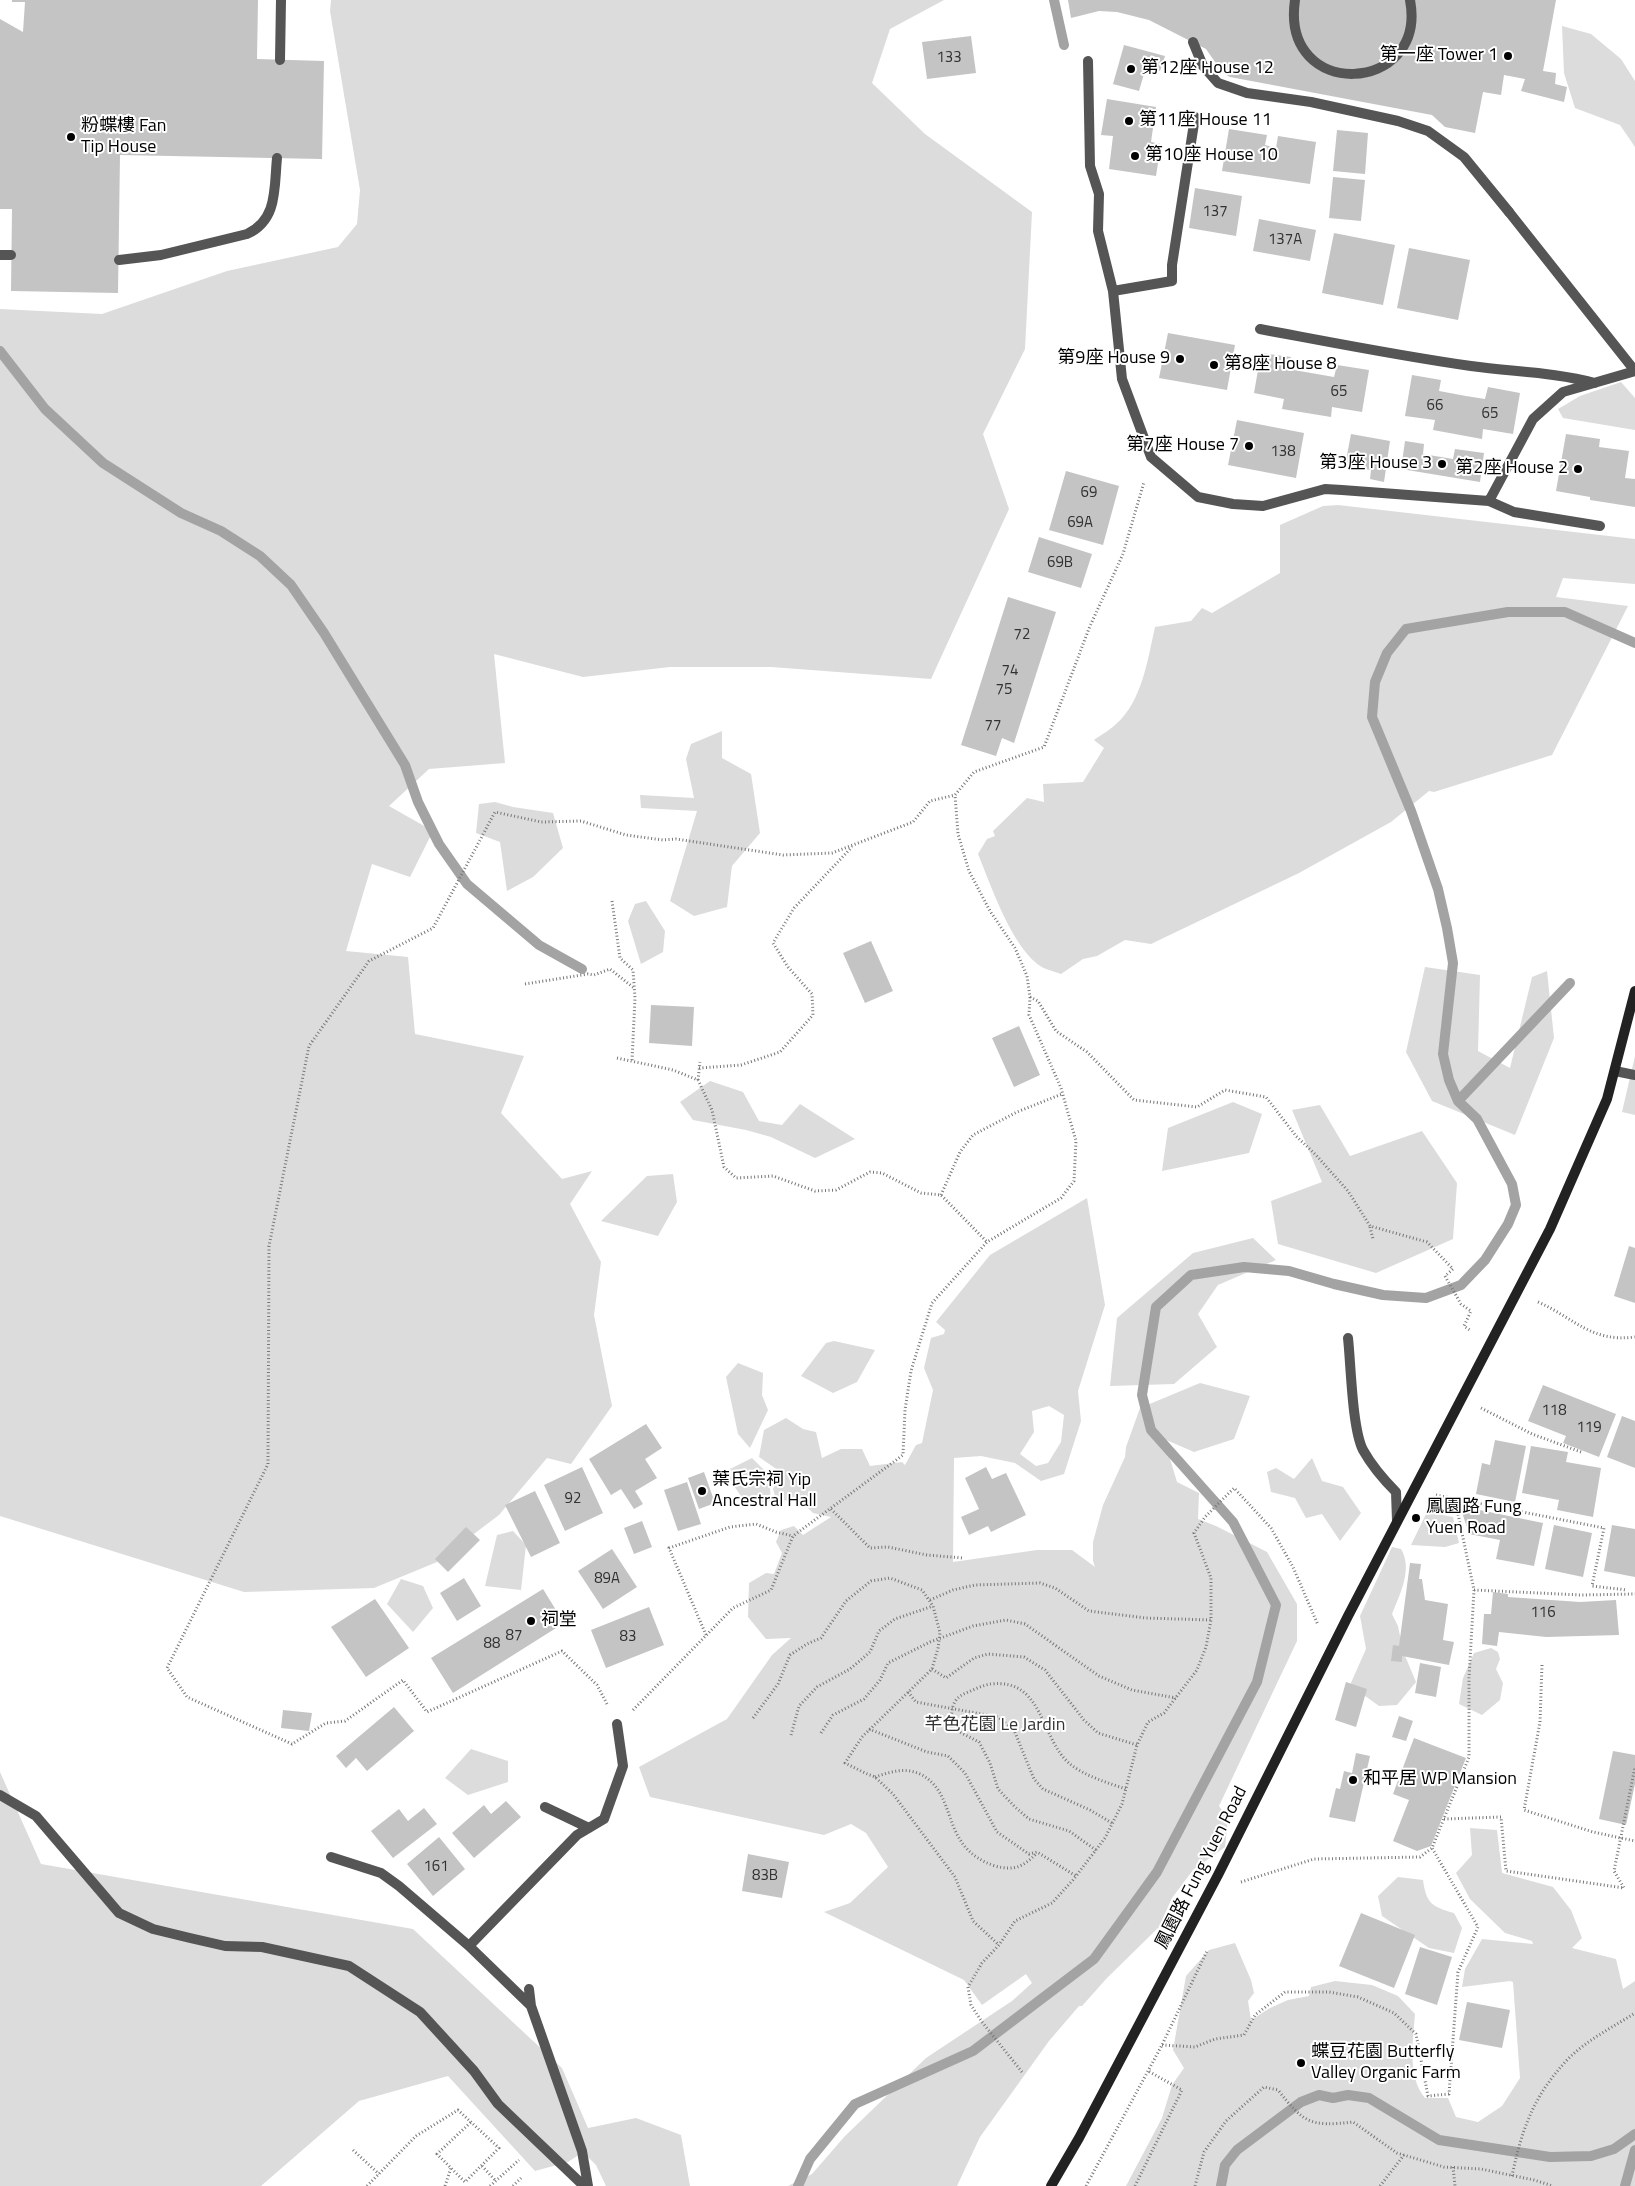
<!DOCTYPE html>
<html>
<head>
<meta charset="utf-8">
<style>
	body { margin:0 }
	canvas { display:block; background:#fff }
</style>
</head>
<body>
<canvas width="1635" height="2186"></canvas>
<script>
const context = document.querySelector('canvas').getContext('2d');
context.lineJoin = 'round';
function paint(path, color) { context.fillStyle = color; context.fill(path, 'evenodd'); }
function trace(path, color, width, dash) { context.strokeStyle = color; context.lineWidth = width; context.lineCap = dash ? 'butt' : 'round'; context.setLineDash(dash || []); context.stroke(path); }
function drawText(font, color, halo, rows, align = 'center') {
  context.font = font + ' "Titillium Web","Noto Sans TC",sans-serif'; context.lineWidth = 4; context.setLineDash([]); context.textBaseline = 'middle'; context.strokeStyle = halo; context.fillStyle = color; for (const [text, x, y, turn = 0] of rows) {
    context.save(); context.translate(x, y); context.rotate((+turn || 0) * Math.PI / 180); context.textAlign = isNaN(turn) ? turn : align; if (halo) context.strokeText(text, 0, 0); context.fillText(text, 0, 0); context.restore();
  }
}
const green = new Path2D(`
	M331,0H944L890,29L872,83L925,134L1032,212L1025,349L983,434L1009,509L931,679L771,667H670L583,677L494,654L505,763L429,769L389,806L433,831L410,877L372,864L346,951L408,957L415,1034L524,1056L501,1113L562,1179L592,1171L570,1204L601,1262L594,1315L612,1406L571,1464L547,1458L499,1515L437,1562L374,1588L244,1592L0,1516V309L102,314L227,271L338,247L357,224L360,190L330,11Z
	M1562,26L1591,34L1621,59L1635,81V147L1620,125L1575,108L1564,73Z
	M1621,382L1635,398V430L1563,418L1558,409L1580,396Z
	M1338,505L1635,539V584L1563,578L1556,597L1628,606L1552,755L1434,792L1429,791L1391,822L1299,873L1151,944L1125,940L1097,956L1083,959L1061,974C1056,972 1051,971 1046,969C1014,955 991,885 978,854L987,839L995,836L993,831L1027,798L1044,802L1043,784L1083,782L1104,748L1094,740C1101,735 1110,730 1116,724C1142,702 1148,658 1155,627L1191,621L1202,608L1212,613L1280,573V525L1323,506Z
	M722,731V758L751,774L760,833L732,866L727,907L694,916L670,901L697,811L641,808L640,795L694,798L686,759L691,744Z
	M495,802L513,807L553,813L563,848L533,877L507,891L500,842L476,833L479,804Z
	M646,901L665,931L663,952L641,964L628,921L635,904Z
	M1425,967L1480,975L1478,1051L1510,1068L1532,977L1547,971L1554,1038L1515,1135L1432,1101L1406,1052Z
	M1635,1056V1115L1622,1112Z
	M710,1081L743,1092L759,1121L782,1125L800,1104L855,1139L815,1158L771,1137L746,1130L693,1120L680,1102Z
	M1233,1102L1262,1114L1249,1153L1162,1171L1168,1128Z
	M1320,1105L1350,1156L1422,1131L1457,1183L1453,1239L1376,1273L1278,1244L1271,1201L1322,1182L1292,1110Z
	M673,1174L677,1202L658,1236L601,1221L647,1176Z
	M1087,1198L1105,1305L1078,1391L1081,1421L1064,1474L1041,1481L1015,1463L981,1456L954,1458L953,1562L1037,1550H1072L1095,1567L1093,1561V1542L1103,1505L1125,1457L1126,1447L1140,1408L1200,1383L1250,1396L1234,1439L1194,1452L1164,1439L1177,1482L1199,1493L1198,1519L1216,1526L1267,1552L1297,1604V1641L1219,1806L1228,1819L1225,1847L1193,1870L1172,1898L1159,1927L1107,1978L1082,2006H1079L1049,2041L980,2137L957,2186H788L812,2174L845,2136L926,2058L1012,2001L1032,1983L1026,1974L982,2005L964,1980L824,1912L850,1903L888,1867L866,1833L851,1824L824,1835L650,1797L639,1767L727,1719L772,1655L791,1638L766,1639L748,1617L749,1583L766,1573L774,1574L782,1553L776,1542L781,1530L794,1526L803,1535L831,1517L813,1513L803,1503L776,1499L773,1489L782,1473L759,1457L764,1430L786,1418L803,1429L816,1432L822,1458L841,1449H862L870,1466L902,1462L905,1465L916,1445L922,1443L933,1390L924,1368L931,1338L944,1334L945,1330L936,1322L990,1255ZM1049,1406L1064,1415L1061,1442L1048,1463L1036,1466L1020,1454L1034,1432L1032,1411Z
	M1253,1238L1276,1260L1218,1285L1198,1314L1217,1347L1174,1384L1110,1386L1117,1318L1193,1253Z
	M834,1341L875,1350L857,1382L833,1393L801,1376L826,1343Z
	M738,1363L763,1373L762,1395L768,1410L750,1448L738,1434L726,1377Z
	M752,1458L769,1475L771,1501L759,1506L741,1496L724,1472Z
	M1312,1458L1322,1481L1343,1487L1361,1513L1340,1541L1322,1514L1306,1518L1295,1498L1271,1492L1267,1472L1276,1468L1294,1479Z
	M1427,1512L1453,1517L1459,1543L1445,1547L1411,1545Z
	M513,1531L526,1545L521,1590L485,1586L497,1535Z
	M1392,1547L1401,1549C1413,1569 1400,1594 1392,1614L1398,1626L1403,1651L1416,1682L1397,1705L1379,1706L1350,1685L1366,1649L1360,1616Z
	M401,1579L423,1586L433,1608L413,1632L387,1604Z
	M1491,1648L1498,1652L1500,1659L1496,1669L1503,1683L1500,1700L1482,1715L1459,1704L1463,1678L1474,1653Z
	M471,1749L508,1761V1782L468,1795L445,1778Z
	M0,1772L41,1864L413,1929L562,2068L588,2128L636,2118L681,2135L690,2186H606L596,2165L583,2152L568,2162L535,2171L448,2076L359,2101L261,2186H0Z
	M1470,1828L1497,1830L1502,1873L1553,1887L1571,1910L1582,1938L1572,1948L1616,1959L1623,1989L1635,1981V2186H1126L1162,2118L1172,2085L1184,2068L1173,2050L1186,1976L1209,1950L1235,1943L1251,1980L1254,1993L1248,2001L1251,2020L1270,2008L1288,2000L1309,1996L1311,1987L1335,1981L1372,1985L1398,1996L1415,2014C1413,2041 1407,2076 1425,2098H1448L1456,2117L1478,2122L1502,2106L1520,2078L1513,1982L1510,1981L1462,1987L1465,1969L1482,1939L1533,1944L1532,1941L1505,1933L1470,1899L1456,1873L1472,1855Z
	M1398,1877L1423,1880C1426,1903 1432,1907 1454,1913L1462,1928L1454,1953L1429,1948L1382,1916L1378,1896Z`);
const stream = new Path2D(`
	M1054,0L1064,45
	M0,351L45,409L103,463L181,513L221,531L260,556L291,585L324,633L405,765L418,802L439,844L467,884L539,945L582,969
	M1458,1101L1570,983
	M798,2186L810,2159L855,2104L973,2051L1094,1959L1157,1872L1257,1682L1276,1605L1233,1522L1151,1430L1142,1395L1156,1307L1191,1275L1244,1267L1289,1271L1334,1284L1383,1295L1426,1298L1461,1285L1485,1260L1508,1224L1516,1205L1512,1184L1477,1119L1458,1101L1449,1080L1443,1054L1453,963L1447,928L1438,889L1411,811L1372,717L1375,682L1387,653L1406,629L1508,612H1565L1635,643
	M1221,2186L1225,2165L1237,2150L1301,2102L1319,2095L1333,2098L1348,2095L1369,2098L1439,2140L1550,2157L1591,2156L1614,2149L1635,2134
	M1625,2186L1635,2150`);
const building = new Path2D(`
	M12,0H258L257,59L324,61L322,159L120,155L118,293L11,291L12,209H0V19L23,32L25,2H12Z
	M1068,0H1556L1543,71L1556,73L1555,84L1567,87L1564,102L1521,91L1525,79L1504,75L1501,95L1483,92L1475,133L1445,127L1432,115L1230,77L1222,72L1206,49L1149,20L1117,12L1099,11L1071,18Z
	M971,36L976,73L927,79L922,42Z
	M1124,45L1165,56L1160,71L1146,67L1139,91L1113,84Z
	M1107,99L1156,107L1151,142L1161,144L1156,176L1109,169L1113,136L1101,135Z
	M1229,129L1267,135L1265,145L1276,148L1278,136L1316,142L1310,184L1222,171Z
	M1337,130L1368,133L1365,174L1333,171Z
	M1333,177L1365,180L1361,221L1329,218Z
	M1195,188L1242,196L1236,236L1189,228Z
	M1259,219L1316,230L1310,261L1253,251Z
	M1334,233L1395,245L1383,305L1322,293Z
	M1409,248L1470,260L1458,320L1397,308Z
	M1168,333L1235,345L1227,390L1159,378Z
	M1261,353L1291,357L1288,369L1334,377L1337,365L1369,370L1362,412L1332,407L1331,417L1282,409L1284,399L1254,393Z
	M1412,375L1441,380L1439,391L1466,396L1485,399L1488,387L1520,393L1513,434L1483,429L1482,439L1433,430L1435,420L1405,416Z
	M1237,420L1304,433L1296,478L1228,465Z
	M1351,434L1390,441L1384,482L1370,479L1371,470L1345,466Z
	M1566,434L1600,439L1599,447L1629,451L1625,478L1635,479V507L1590,500V497L1556,491Z
	M1405,441L1424,444L1423,454L1453,459L1455,449L1484,453L1480,482L1401,469Z
	M1066,471L1119,486L1103,545L1049,530Z
	M1039,537L1092,554L1081,588L1028,572Z
	M1008,597L1056,612L1014,743L1002,738L996,756L961,745Z
	M871,941L893,991L865,1003L843,953Z
	M651,1005L694,1007L692,1046L649,1043Z
	M1019,1026L1040,1075L1014,1087L992,1038Z
	M1629,1246L1635,1248V1303L1614,1296Z
	M1543,1385L1616,1414L1599,1457L1563,1443L1566,1436L1528,1421Z
	M1622,1416L1635,1421V1468L1607,1457Z
	M646,1424L662,1448L645,1459L657,1478L635,1491L643,1504L634,1509L621,1489L611,1495L589,1459Z
	M1495,1440L1526,1446L1515,1502L1476,1494L1482,1463L1490,1465Z
	M1531,1446L1568,1452L1566,1462L1601,1468L1593,1517L1557,1510L1559,1500L1522,1493Z
	M582,1467L603,1513L565,1531L544,1485Z
	M986,1467L992,1479L1006,1473L1026,1515L991,1532L988,1526L969,1535L961,1517L979,1509L965,1478Z
	M704,1472L715,1503L699,1509L688,1478Z
	M687,1482L701,1524L678,1531L664,1490Z
	M535,1491L560,1543L531,1557L505,1505Z
	M1460,1506L1543,1523L1534,1566L1496,1559L1500,1540L1469,1534Z
	M642,1521L652,1547L634,1554L624,1528Z
	M1554,1525L1592,1533L1583,1577L1545,1569Z
	M1612,1525L1635,1529V1577L1604,1571Z
	M466,1527L480,1540L448,1572L435,1559Z
	M612,1549L637,1587L603,1609L578,1571Z
	M1410,1563L1421,1564L1419,1579H1422L1425,1600L1448,1604L1443,1640L1454,1642L1449,1665L1402,1656V1662L1391,1661L1393,1645L1399,1646Z
	M464,1578L481,1606L457,1621L440,1593Z
	M543,1589L564,1623L453,1693L431,1658Z
	M1493,1592L1508,1594V1597L1580,1602L1616,1600L1619,1635L1546,1637L1499,1632L1497,1646L1482,1644L1484,1614H1491Z
	M375,1599L409,1648L366,1677L331,1627Z
	M649,1607L664,1645L606,1668L591,1630Z
	M1420,1663L1441,1667L1436,1697L1415,1693Z
	M1346,1682L1367,1689L1356,1727L1335,1720Z
	M394,1707L414,1731L367,1771L356,1758L346,1768L336,1756Z
	M283,1710L312,1713L309,1731L281,1728Z
	M1399,1716L1413,1721L1406,1741L1392,1737Z
	M1414,1738L1466,1758L1431,1846L1417,1851L1393,1841L1409,1800L1393,1794Z
	M1613,1751L1635,1755V1784L1626,1825L1599,1819Z
	M1356,1753L1370,1756L1355,1822L1329,1817L1336,1788L1340,1789L1344,1771L1352,1773Z
	M506,1801L521,1817L474,1858L452,1833L484,1805L491,1814Z
	M424,1808L437,1824L393,1858L371,1831L399,1809L408,1821Z
	M439,1837L465,1869L433,1896L407,1864Z
	M748,1854L789,1862L782,1898L742,1891Z
	M1361,1913L1415,1935L1394,1988L1339,1966Z
	M1420,1947L1452,1957L1437,2005L1405,1994Z
	M1467,2002L1510,2010L1502,2048L1459,2040Z`);
const path = new Path2D(`
	M612,901L620,958L633,970L635,998L632,1061
	M525,984L588,974L594,975L610,969L634,988
	M1030,997L1038,1001L1056,1031L1087,1052L1134,1100L1197,1107L1225,1090L1266,1097L1296,1136L1316,1155L1348,1191L1370,1226L1427,1242L1453,1269L1445,1276L1461,1304L1471,1311L1464,1326L1471,1331
	M617,1058L673,1070L698,1080L712,1110L724,1167L736,1178L773,1176L815,1191L836,1190L870,1172L882,1173L921,1193L941,1195L987,1242
	M699,1068L741,1065L780,1052L813,1015L812,994L788,967L773,943L794,908L852,847
	M698,1080L700,1062
	M941,1195L960,1152L973,1135L1017,1112L1062,1094
	M1370,1227L1373,1239
	M1538,1302C1573,1317 1591,1343 1635,1337
	M1481,1408L1532,1434L1581,1452
	M1436,1495L1604,1528L1592,1586L1627,1590
	M831,1509L870,1548L888,1547L927,1555L963,1558
	M1474,1590L1581,1595L1635,1594
	M930,1600L953,1590L975,1585L1040,1583L1055,1588L1089,1611L1146,1618L1211,1620
	M706,1635L669,1548L730,1527L756,1524L776,1532L793,1536
	M1542,1665L1540,1722L1524,1810L1593,1832L1635,1841
	M932,1669L946,1678L974,1658L988,1654L1024,1657L1045,1670L1084,1720L1098,1733L1137,1745
	M908,1692L916,1702L998,1717L1014,1730L1034,1779L1043,1789L1090,1810L1112,1823
	M607,1704L597,1685L562,1651L427,1712L403,1680L345,1721L326,1723L292,1744L187,1697L167,1668L268,1464L269,1246L309,1046L369,961L433,928L495,812L541,822L581,821L626,835L663,840L676,839L783,855L832,853L913,822L930,801L955,795L974,772L1044,747L1090,626L1123,554L1144,482
	M633,1710L733,1608L771,1590L793,1536L903,1455L905,1410L911,1371L932,1303L987,1242L1061,1198L1074,1181L1076,1141L1061,1088L1029,1015L1030,997L1027,976L1015,948L990,911L969,871L958,834L955,795
	M753,1718L778,1684L790,1655L807,1644L821,1638L846,1601L871,1581L890,1578L922,1590L933,1606L940,1633L938,1648L932,1669L862,1737L845,1763L865,1773L875,1777L893,1794L955,1877L973,1921L999,1945
	M869,1729L927,1752L948,1756L965,1773L997,1832L1029,1854L1037,1852L1076,1876
	M821,1733L833,1715L864,1699L880,1680L888,1663L930,1642L973,1626L1006,1620L1025,1624L1099,1676L1132,1690L1176,1698
	M791,1735L799,1706L817,1687L850,1669L870,1652L879,1631L895,1619L933,1606
	M875,1777C890,1772 905,1767 920,1774C960,1794 938,1847 995,1866C1014,1871 1023,1867 1036,1854
	M1444,1819L1501,1817L1506,1871L1624,1888L1614,1871L1635,1767
	M1096,1850L1069,1831L1029,1819L1015,1807L998,1789L990,1763L979,1742L952,1728C951,1714 950,1699 966,1693C973,1690 983,1685 991,1684C1044,1678 1040,1739 1070,1764C1085,1776 1108,1783 1126,1789
	M1241,1882L1314,1859L1420,1857L1432,1848L1469,1757V1678L1474,1590L1458,1514L1431,1507
	M1162,2045L1195,2047L1215,2039L1244,2035L1255,2015L1285,1992H1329L1358,1997L1394,2013L1416,2034L1428,2096L1449,2094L1458,1972L1478,1927L1432,1848
	M1022,2072L982,2022L971,2005L968,1987L982,1963L999,1945L1015,1921L1052,1903L1073,1880L1105,1838L1122,1804L1137,1745L1148,1722L1164,1713L1197,1670L1206,1647L1211,1620V1578L1194,1533L1205,1517L1234,1488L1271,1528L1293,1567L1318,1625
	M353,2150L379,2174
	M482,2166L495,2180
	M1453,2167L1455,2186
	M1512,2176C1522,2128 1534,2095 1568,2059C1587,2040 1613,2027 1635,2013
	M367,2186L416,2136L458,2110L499,2148L465,2182L437,2154L471,2122
	M445,2186L451,2168
	M490,2186L519,2160
	M513,2186L521,2178
	M1086,2186L1162,2045L1207,1951
	M1135,2186L1182,2090L1148,2071
	M1195,2186L1204,2152L1226,2121L1264,2087L1278,2090C1304,2123 1310,2127 1353,2122L1397,2153L1444,2167L1481,2169L1534,2180L1553,2186
	M1380,2186L1404,2155`);
const lane = new Path2D(`
	M1295,0C1280,102 1428,95 1410,0
	M1193,42L1203,66L1218,83L1247,93L1311,102L1398,121L1428,131L1464,157L1509,212
	M280,60L281,0
	M1088,61L1090,166L1099,194L1098,231L1113,291
	M1195,117L1172,265V281L1113,291L1122,379L1151,457L1198,497L1233,504L1263,506L1325,489L1342,490L1489,501L1514,512L1600,526
	M0,255H11
	M119,260L161,255L247,234C278,220 274,188 277,158
	M1260,329C1330,342 1400,356 1471,366C1513,372 1554,372 1595,383
	M1489,501L1533,419L1563,392L1635,371
	M1615,1071L1635,1075
	M1348,1338C1351,1365 1352,1428 1363,1450C1372,1466 1383,1479 1396,1492L1397,1521
	M0,1795L36,1816L119,1913L153,1929L190,1938L225,1946L262,1947L349,1966L420,2012L474,2071L498,2104L584,2186
	M545,1807L589,1828
	M331,1857L381,1873L399,1886L469,1946L531,2006L582,2151L588,2186
	M469,1946L577,1835L604,1819L623,1766L617,1724
	M529,1989L531,2006`);
const street = new Path2D(`
	M1509,212L1635,371`);
const secondary = new Path2D(`
	M1051,2186L1079,2138L1218,1875L1348,1616L1550,1229L1607,1099L1635,991`);
const markers = [
	[1508,56,5,"#000"],
	[1131,69,5,"#000"],
	[1129,121,5,"#000"],
	[71,137,5,"#000"],
	[1135,156,5,"#000"],
	[1180,359,5,"#000"],
	[1214,365,5,"#000"],
	[1249,446,5,"#000"],
	[1442,464,5,"#000"],
	[1578,469,5,"#000"],
	[702,1491,5,"#000"],
	[1416,1518,5,"#000"],
	[531,1621,5,"#000"],
	[1353,1780,5,"#000"],
	[1301,2063,5,"#000"]
];
const numberNames = [
	["133",949,58],
	["137",1215,212],
	["137A",1285,240],
	["65",1339,392],
	["66",1435,406],
	["65",1490,414],
	["138",1283,452],
	["69",1089,493],
	["69A",1080,523],
	["69B",1060,563],
	["72",1022,635],
	["74",1010,671],
	["75",1004,690],
	["77",993,726],
	["118",1554,1411],
	["119",1589,1428],
	["92",573,1499],
	["89A",607,1579],
	["116",1543,1613],
	["87",514,1636],
	["83",628,1637],
	["88",492,1644],
	["161",436,1867],
	["83B",765,1876]
];
const poiNames = [
	["第一座 Tower 1",1498,56,"right"],
	["第12座 House 12",1141,69],
	["第11座 House 11",1139,121],
	["粉蝶樓 Fan",81,127],
	["Tip House",81,148],
	["第10座 House 10",1145,156],
	["第9座 House 9",1170,359,"right"],
	["第8座 House 8",1224,365],
	["第7座 House 7",1239,446,"right"],
	["第3座 House 3",1432,464,"right"],
	["第2座 House 2",1568,469,"right"],
	["葉氏宗祠 Yip",712,1481],
	["Ancestral Hall",712,1502],
	["鳳園路 Fung",1426,1508],
	["Yuen Road",1426,1529],
	["祠堂",541,1621],
	["和平居 WP Mansion",1363,1780],
	["蝶豆花園 Butterfly",1311,2053],
	["Valley Organic Farm",1311,2074]
];
const parkNames = [
	["芊色花園 Le Jardin",995,1726]
];
const streetNames = [
	["鳳園路 Fung Yuen Road",1202,1868,-63]
];
paint(green, '#dcdcdc');
trace(stream, '#a3a3a3', 10);
paint(building, '#c4c4c4');
trace(path, '#777', 3, [1, 2.5]);
trace(lane, '#555', 10);
trace(street, '#555', 10);
trace(secondary, '#222', 10);
for (const [x, y, r, color] of markers) { const dot = new Path2D(); dot.arc(x, y, r, 0, 2 * Math.PI); context.fillStyle = color; context.fill(dot); trace(dot, '#fff', 2); }
drawText('15px', '#313131', null, numberNames);
drawText('18px', '#000', '#fff', poiNames, 'left');
drawText('18px', '#333', '#fff', parkNames);
drawText('18px', '#000', '#fff', streetNames);
</script>
</body>
</html>
